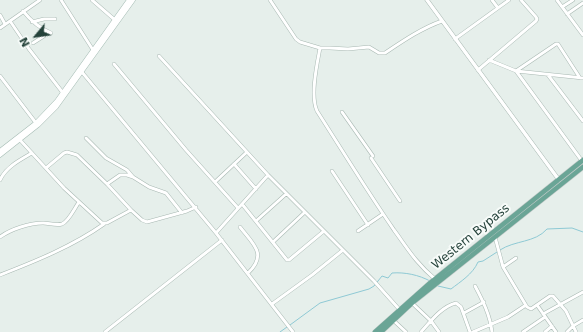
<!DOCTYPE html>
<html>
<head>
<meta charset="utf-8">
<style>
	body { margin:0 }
	#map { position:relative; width:583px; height:332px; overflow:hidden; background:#e6efeb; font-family:"DejaVu Sans",sans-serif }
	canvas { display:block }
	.north { position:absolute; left:16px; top:16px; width:40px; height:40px; -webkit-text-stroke:3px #f7fbf9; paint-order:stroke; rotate:241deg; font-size:11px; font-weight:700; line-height:16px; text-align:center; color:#24423a }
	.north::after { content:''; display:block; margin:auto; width:14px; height:18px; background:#24423a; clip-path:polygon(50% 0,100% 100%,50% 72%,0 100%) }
</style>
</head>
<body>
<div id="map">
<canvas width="583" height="332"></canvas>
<div class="north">N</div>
</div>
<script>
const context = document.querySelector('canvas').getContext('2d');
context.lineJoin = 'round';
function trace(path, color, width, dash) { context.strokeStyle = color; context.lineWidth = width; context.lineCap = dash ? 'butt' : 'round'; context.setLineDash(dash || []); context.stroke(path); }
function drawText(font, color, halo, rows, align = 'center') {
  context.font = font + ' "DejaVu Sans",sans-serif'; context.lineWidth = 4; context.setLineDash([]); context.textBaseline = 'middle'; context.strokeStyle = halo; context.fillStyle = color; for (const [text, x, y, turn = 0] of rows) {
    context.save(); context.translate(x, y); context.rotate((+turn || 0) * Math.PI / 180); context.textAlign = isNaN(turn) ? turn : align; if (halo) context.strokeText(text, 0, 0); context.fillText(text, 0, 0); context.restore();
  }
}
const stream = new Path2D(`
	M500,250C515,240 535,243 547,229L572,228L583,232
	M438,286L451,289C460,282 473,274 478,262L483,261L497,252
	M290,325L320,303L369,289L374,286L382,276L388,278L392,273C405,272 419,275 430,281
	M280,332L287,327`);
const minor = new Path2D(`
	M61,0L93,50
	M92,0L115,20
	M270,0L296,39L300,42L320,48H330L348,49L369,47L379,53H385C403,41 422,28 442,21
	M492,0L498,8
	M557,0L583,35
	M562,7L573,0
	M23,11C31,21 39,28 51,33
	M567,14L583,3
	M0,15L5,24
	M10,21L29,49L63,93
	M32,22L44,19H55
	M0,28L40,0
	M455,39L509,0
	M33,43L44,36L45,31
	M320,48C317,64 310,96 317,111C342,150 367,191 394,230C408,249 416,263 435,279
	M159,56L268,175L374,281L399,309
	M489,60L516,71L583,78
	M114,64L186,150L238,208
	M478,70L536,21L537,19L536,17L521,0
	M81,71L216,233L293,332
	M548,75L583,121
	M0,76L36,123
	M580,78L558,44H556L516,71L582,161
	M342,112L373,156
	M86,138L106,158L127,170L133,177
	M20,140L64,188L102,223H107L131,210L142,220L147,222L187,211L196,207
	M371,158L400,201
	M234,164L256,189
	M46,168L64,153L67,152L77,155L107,184L131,210
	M332,171L368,225
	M0,180C6,167 20,160 32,153
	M215,182L247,152
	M107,184L120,175H127L133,177L149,187L166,193L182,213
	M242,204L287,260H289L324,231
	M256,221L286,194
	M240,227C253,244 268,254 248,273
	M358,231L383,214
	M216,233L268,175
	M0,237C11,229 30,223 43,223C49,223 56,226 62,224C69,221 74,209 79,202
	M495,237L503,267L527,307L531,309L550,296H553L566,311L576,332
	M273,242L305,212
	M503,267L516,258
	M0,275C36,261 73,246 104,224
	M475,286C483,301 490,315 492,332
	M412,303L431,321L439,332
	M272,304L312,275L343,250
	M537,305L556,332
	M464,313L484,302
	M543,314L583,292
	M393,320L406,332
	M105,332L222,240
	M421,332C431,321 441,307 456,303L461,307L470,332
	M473,332L508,317L526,305
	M523,332L545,317
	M545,332L552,326
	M567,332L573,326L583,320`);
const tertiary = new Path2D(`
	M427,0L559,180`);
const secondary = new Path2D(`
	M0,151L36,123L57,101L129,0
	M0,155L38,125L56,107L133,0`);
const primary = new Path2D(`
	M375,332L430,283L583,160
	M381,332L412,303L583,167`);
const streetNames = [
	["Western Bypass",471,237,-39]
];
trace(stream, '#8ec9d4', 1);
trace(minor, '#a8b8b2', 4);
trace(tertiary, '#a8b8b2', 4.5);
trace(secondary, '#a4bbb3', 5);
trace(primary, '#c2cac8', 5.5);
trace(minor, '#fff', 3);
trace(tertiary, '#fff', 3.5);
trace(secondary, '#fff', 4);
trace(primary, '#6aa596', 4.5);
drawText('12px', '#24423a', '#f7fbf9', streetNames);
</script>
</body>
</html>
